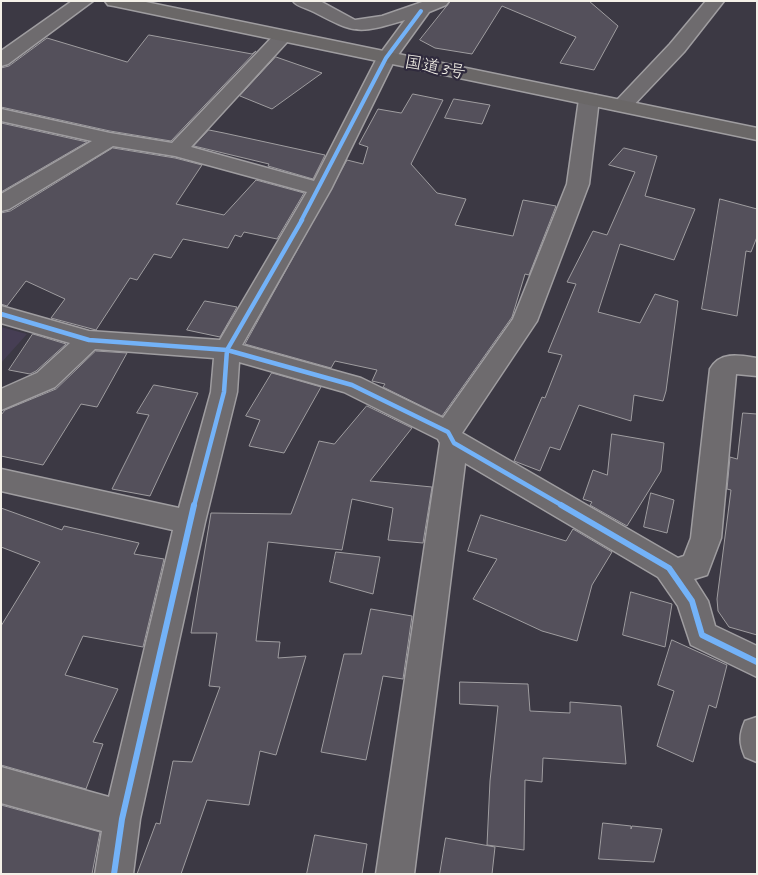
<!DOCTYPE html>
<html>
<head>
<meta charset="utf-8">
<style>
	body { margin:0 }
	#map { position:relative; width:758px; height:875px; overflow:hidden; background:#3c3944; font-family:Caveat,sans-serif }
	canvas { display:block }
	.frame { position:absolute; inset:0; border:2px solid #f4f1e8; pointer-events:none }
</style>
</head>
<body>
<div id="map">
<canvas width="758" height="875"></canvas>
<div class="frame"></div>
</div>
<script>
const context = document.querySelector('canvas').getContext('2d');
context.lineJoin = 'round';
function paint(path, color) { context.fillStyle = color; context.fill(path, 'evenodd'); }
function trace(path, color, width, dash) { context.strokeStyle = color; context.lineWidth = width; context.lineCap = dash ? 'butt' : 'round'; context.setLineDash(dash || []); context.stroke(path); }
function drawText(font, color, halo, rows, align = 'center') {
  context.font = font + ' Caveat,"Klee One",sans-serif'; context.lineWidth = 4.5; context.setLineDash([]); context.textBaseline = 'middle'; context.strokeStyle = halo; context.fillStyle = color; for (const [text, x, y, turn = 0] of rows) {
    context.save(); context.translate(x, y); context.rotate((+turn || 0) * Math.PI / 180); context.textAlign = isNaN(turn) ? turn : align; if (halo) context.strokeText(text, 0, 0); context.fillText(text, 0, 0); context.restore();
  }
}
const built = new Path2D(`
	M1,327L27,334L1,363Z`);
const building = new Path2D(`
	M451,1H589L618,26L594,70L560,63L576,37L502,6L472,54L435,48L420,40Z
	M149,35L252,54L256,51L171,141L110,131L1,107V68L9,66L47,38L127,62Z
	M276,57L322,73L272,109L240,96Z
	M413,94L443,100L411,164L437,193L466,199L455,225L513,236L523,200L556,206L529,275L525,274L512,317L442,416L383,387L385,384L372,381L377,370L335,361L331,368L245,344L347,160L363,164L368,147L359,144L378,109L401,113Z
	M454,99L490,105L482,124L445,118Z
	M1,123L87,142L1,192Z
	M209,130L224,133L325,155L313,179L268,166L269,164L194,146Z
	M113,148L175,158L202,165L176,204L224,215L256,180L304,193L277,239L244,232L241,237L235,235L228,248L183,239L171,258L154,254L137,280L130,278L96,330L51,318L65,299L26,281L7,306L1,304V213L10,211Z
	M624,148L657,156L645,196L695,209L674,260L620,244L598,312L640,323L655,294L678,301L666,391L663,401L634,395L631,421L579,405L560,450L550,447L540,471L514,461L542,397L545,398L562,355L548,352L576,284L567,282L593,231L607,235L635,172L609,165Z
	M720,199L757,209V237L751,252L746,251L737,316L702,309Z
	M205,301L237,307L220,337L187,330Z
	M33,334L66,344L36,371L30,374L9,370Z
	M96,351L127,353L97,407L81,404L43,465L1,456V415L5,410L56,389Z
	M272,373L321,387L284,453L249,446L260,420L246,416Z
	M154,385L198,393L150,496L112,489L149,415L137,413Z
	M367,406L412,428L370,481L432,487L423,543L388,540L393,508L352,499L342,550L268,542L256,641L280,642L278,658L306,656L276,755L260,751L249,805L207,800L181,874H137L156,823L160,824L173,761L192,762L220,687L209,686L217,633H191L211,513L291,514L319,441L334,444Z
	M743,413L757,414V635L729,627L718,611L717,599L731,490L727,489L730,457L737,459Z
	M612,434L664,443L661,471L627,526L590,505L592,502L583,499L593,470L607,475Z
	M651,493L674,500L667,533L644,527Z
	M1,508L62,530L64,526L139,543L134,554L164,559L143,647L83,636L65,675L118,689L93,742L103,744L86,789L1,765V626L40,562L1,547Z
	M481,515L566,541L573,529L612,552L592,585L577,641L542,631L473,599L497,559L468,551Z
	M336,552L380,557L373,594L330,582Z
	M631,592L672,604L665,647L623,635Z
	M371,609L412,616L403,679L383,676L366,760L321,752L344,654H361Z
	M672,640L727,665L716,708L709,705L693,762L657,746L674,691L658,685Z
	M460,682L528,684L530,711L570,713V702L621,706L626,764L543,758L542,782L525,780L524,850L487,845L490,781L498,706L460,704Z
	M1,805L100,832L92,874H1Z
	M603,823L631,826V829L632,826L662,829L654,862L599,859Z
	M315,835L367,844L362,874H307Z
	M446,838L495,847L492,874H440Z`);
const minor = new Path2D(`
	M72,1H93L8,64L1,66V51Z
	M293,1H320L355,20L382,16L425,1H449L446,5L429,12L395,59L331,189L242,345L361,378L443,418L513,319L567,184L579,99L582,95H596L599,99L589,184L537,321L462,433L678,558L684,556L691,538L710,369C720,351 739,355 757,358V376L736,374L721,538L707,575L694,579L708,601L715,626L757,646V677L691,645L678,606L658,577L465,463L414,874H376L440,443L438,439L344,392L239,362L237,392L205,522L140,819L133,874H95L102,831L1,803V767L109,797L173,530L1,491V469L179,508L211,392L214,358L95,349L55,387L1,410V389L37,373L70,343L1,323V306L89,331L220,340L307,192L175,156L113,146L9,209L1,211V194L92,141L1,121V109L110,133L172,143L276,33H288L291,37L288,41L191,147L314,181L377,58L405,20C358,34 356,34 314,12C307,8 297,7 293,1Z
	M706,1H724L684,52L629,110H615L612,106L615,102L670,44Z
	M757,717V762L745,757C739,743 739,735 745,721Z`);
const highway = new Path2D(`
	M105,1H141L757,128V140L114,6L108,5Z`);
const cyclewayFar2 = new Path2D(`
	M301,221L386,58L421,11`);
const cyclewayFar1 = new Path2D(`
	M1,314L89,340L227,350L352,385L448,432L454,443L563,506
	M194,506L224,392L227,350L302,220`);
const cycleway = new Path2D(`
	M561,505L669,568L692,601L702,635L757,662
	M114,874L122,819L194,505`);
const farStreetnames = [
	["国道3号",435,68,11]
];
paint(built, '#463e54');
paint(building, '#54505b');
trace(building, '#9f9da0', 1);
trace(minor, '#9f9da0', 3);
trace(highway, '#9f9da0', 3);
paint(minor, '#6e6b6e');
paint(highway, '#6a6767');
trace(cyclewayFar2, '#73b2f8', 4);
trace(cyclewayFar1, '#73b2f8', 4.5);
trace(cycleway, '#73b2f8', 6);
drawText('18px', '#f4f1e8', '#2f2a3d', farStreetnames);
</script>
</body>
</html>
